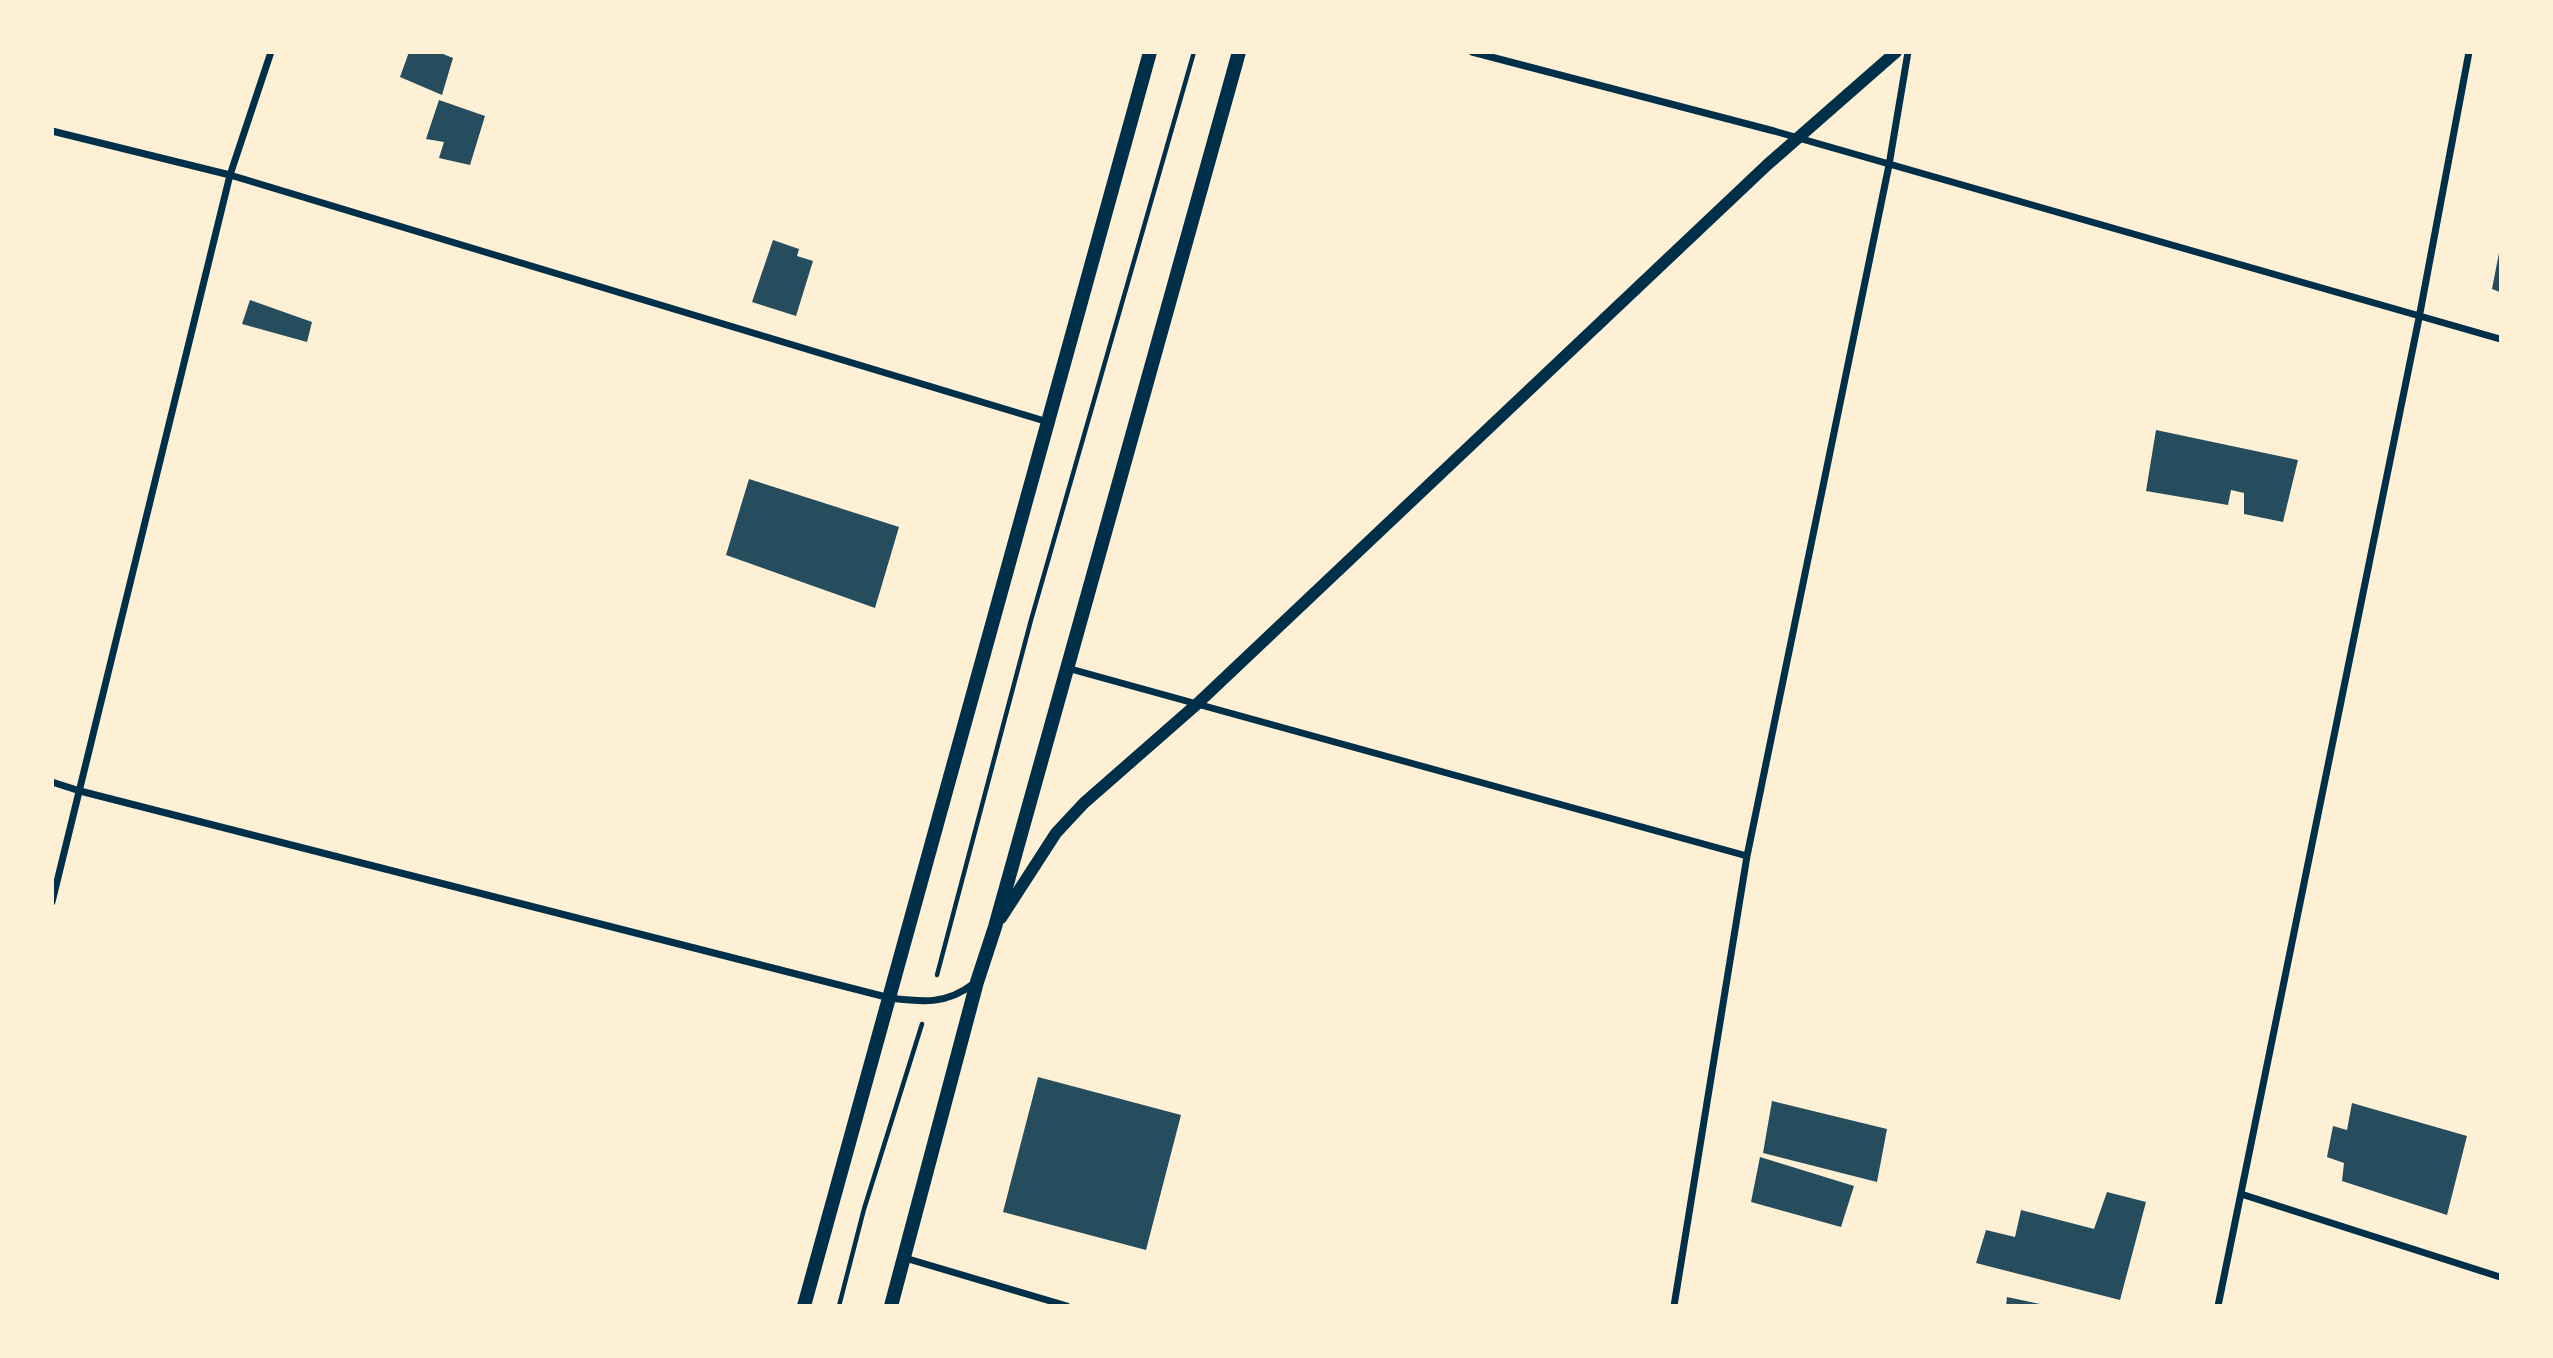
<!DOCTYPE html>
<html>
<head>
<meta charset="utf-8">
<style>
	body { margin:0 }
	#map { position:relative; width:2553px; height:1358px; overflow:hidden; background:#fdf0d5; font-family:Ubuntu,sans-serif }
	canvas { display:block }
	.frame { position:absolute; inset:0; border:54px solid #fdf0d5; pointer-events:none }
</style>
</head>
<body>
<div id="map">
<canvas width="2553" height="1358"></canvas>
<div class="frame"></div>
</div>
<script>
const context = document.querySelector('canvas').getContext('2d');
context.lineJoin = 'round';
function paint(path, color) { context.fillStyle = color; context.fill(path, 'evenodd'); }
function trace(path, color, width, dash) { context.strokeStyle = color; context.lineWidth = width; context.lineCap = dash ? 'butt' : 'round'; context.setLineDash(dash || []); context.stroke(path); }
const building = new Path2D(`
	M409,52H438L453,58L442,95L400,77Z
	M439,100L485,116L470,165L439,158L444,142L426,139Z
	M773,240L799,249L797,256L813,261L796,316L752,302Z
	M2499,253H2500V292L2492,289Z
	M250,300L312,322L307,342L242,324Z
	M2156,430L2298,460L2283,522L2244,514V493L2231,490L2228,505L2146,491Z
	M749,479L899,527L875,608L726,555Z
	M1038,1077L1181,1115L1146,1250L1003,1212Z
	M1772,1101L1887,1129L1877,1182L1763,1153Z
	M2352,1103L2467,1136L2447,1215L2342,1181L2344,1163L2327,1157L2333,1126L2347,1130Z
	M1760,1157L1854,1186L1841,1227L1751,1202Z
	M2107,1192L2146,1202L2120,1300L1976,1263L1986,1230L2015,1237L2021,1210L2094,1229Z
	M2007,1297L2040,1304V1306H2006Z`);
const path = new Path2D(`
	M937,975L1031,620L1194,52
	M839,1306L864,1209L922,1024`);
const minor = new Path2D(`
	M1472,52L1774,131L2500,339
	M52,131L230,175L1048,422
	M1067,668L1747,856
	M52,782L80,791L890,998C922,1002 946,1005 973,984
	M52,902L230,175L271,52
	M2241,1194L2500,1277
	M905,1258L1067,1306
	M1674,1306L1747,856L1889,165L1908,52
	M2218,1306L2419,318L2469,52`);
const tertiary = new Path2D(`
	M1001,918L1056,833L1084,803L1197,704L1767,165L1896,52`);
const secondary = new Path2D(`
	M804,1306L1150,52
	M891,1306L977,982L995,927L1239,52`);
paint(building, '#264d5e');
trace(path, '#003049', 4.5);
trace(minor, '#003049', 7);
trace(tertiary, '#003049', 12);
trace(secondary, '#003049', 14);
</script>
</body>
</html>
